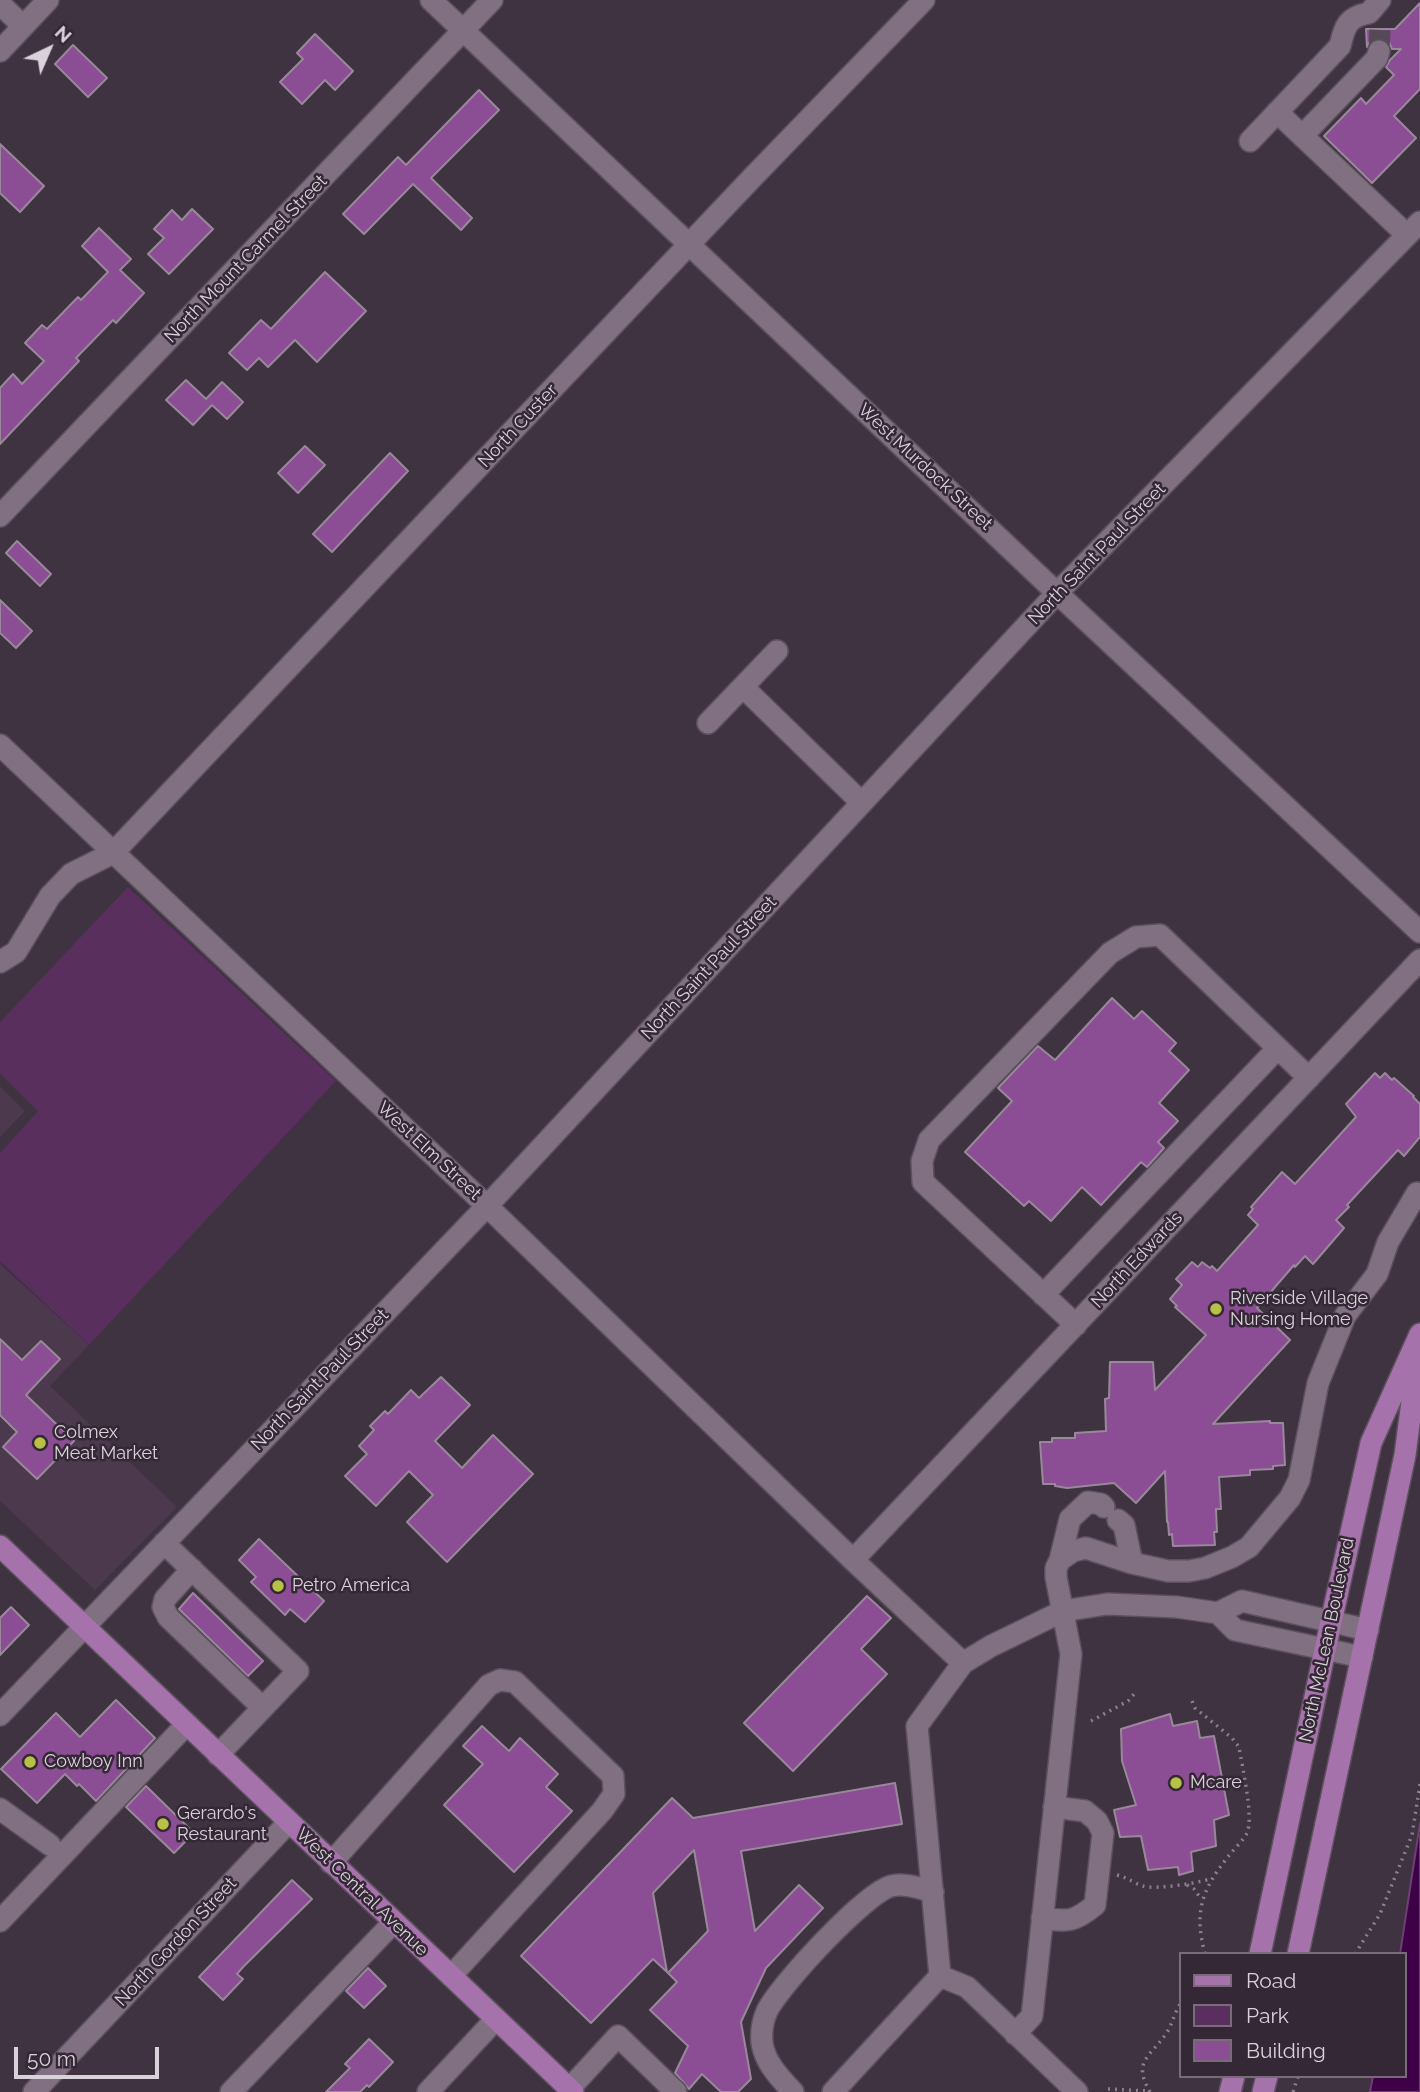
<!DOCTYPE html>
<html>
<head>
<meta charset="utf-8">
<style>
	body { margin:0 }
	#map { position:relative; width:1420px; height:2092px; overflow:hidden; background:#3f3241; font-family:Raleway,sans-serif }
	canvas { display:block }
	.legend { position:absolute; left:1179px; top:1952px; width:228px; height:126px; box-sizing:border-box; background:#352836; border:2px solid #776c78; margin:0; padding:9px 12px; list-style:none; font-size:21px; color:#dad2db }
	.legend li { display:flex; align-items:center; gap:14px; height:35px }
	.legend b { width:35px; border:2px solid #776c78 }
	.north { position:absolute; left:14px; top:14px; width:70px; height:70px; -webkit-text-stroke:5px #352836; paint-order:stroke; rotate:44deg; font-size:19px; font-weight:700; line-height:28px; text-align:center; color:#dad2db }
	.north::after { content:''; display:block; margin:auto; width:24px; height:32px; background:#dad2db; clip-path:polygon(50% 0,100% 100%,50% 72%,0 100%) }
	.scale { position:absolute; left:14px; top:2047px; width:145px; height:32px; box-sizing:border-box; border:4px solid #dad2db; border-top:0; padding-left:9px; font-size:21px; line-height:24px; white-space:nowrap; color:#dad2db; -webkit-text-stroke:5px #352836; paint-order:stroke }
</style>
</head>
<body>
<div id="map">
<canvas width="1420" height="2092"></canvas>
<ul class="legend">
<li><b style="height:9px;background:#a572ab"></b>Road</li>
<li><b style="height:19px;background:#582f5d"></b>Park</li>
<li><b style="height:19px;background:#8b4d93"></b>Building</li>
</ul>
<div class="north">N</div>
<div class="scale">50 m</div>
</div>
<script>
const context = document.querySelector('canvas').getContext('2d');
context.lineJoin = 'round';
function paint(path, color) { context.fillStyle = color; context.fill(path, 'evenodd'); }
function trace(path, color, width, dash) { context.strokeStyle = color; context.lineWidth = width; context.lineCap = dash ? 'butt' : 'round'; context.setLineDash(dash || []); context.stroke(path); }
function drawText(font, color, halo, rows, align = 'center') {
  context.font = font + ' Raleway,sans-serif'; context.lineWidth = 5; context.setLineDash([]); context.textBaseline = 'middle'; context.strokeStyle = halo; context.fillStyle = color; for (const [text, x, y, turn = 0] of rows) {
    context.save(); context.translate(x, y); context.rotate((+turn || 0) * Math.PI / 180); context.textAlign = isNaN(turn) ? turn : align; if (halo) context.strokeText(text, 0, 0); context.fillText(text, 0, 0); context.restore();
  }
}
const built = new Path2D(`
	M0,1086L25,1111L0,1137Z
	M0,1264L89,1345L50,1386L177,1507L95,1590L0,1501Z`);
const green = new Path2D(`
	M128,887L336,1081L89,1345L0,1261V1153L38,1111L0,1073V1022Z`);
const water = new Path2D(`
	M1420,1823V2092H1370L1373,2076H1404V1954H1400Z`);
const building = new Path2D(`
	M1420,3V89L1394,116L1416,138L1372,183L1324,136L1361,98L1366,104L1394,75L1386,67L1390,60L1401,49H1392L1389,42L1382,38L1370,41L1367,47L1366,29H1395Z
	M315,34L353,71L335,90L325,80L302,104L280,82L303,59L297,53Z
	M73,45L107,78L88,97L55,64Z
	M479,90L499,110L431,178L472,218L461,230L413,184L364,234L343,214L398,157L406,165Z
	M0,144L44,186L20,212L0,193Z
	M192,209L213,229L169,274L148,254L164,238L154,229L172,210L182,220Z
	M99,228L131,259L120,270L144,293L116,323L113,320L76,358L79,361L0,444V388L13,374L22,384L44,361L25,343L42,325L47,329L78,297L81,300L108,272L82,246Z
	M325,272L366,311L317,362L295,340L268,367L259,358L247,370L229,353L261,320L271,329Z
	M186,380L206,399L222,382L243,402L227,419L212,405L193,425L166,400Z
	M305,446L325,465L298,493L278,473Z
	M390,453L408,471L332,552L313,534Z
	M17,541L51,574L40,586L6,553Z
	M0,600L32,631L16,648L0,633Z
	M1112,998L1134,1019L1142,1011L1176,1043L1169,1051L1189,1070L1159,1103L1178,1121L1158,1142L1164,1148L1147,1167L1141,1162L1101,1205L1082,1187L1051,1221L1029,1201L1024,1206L965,1152L1012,1101L998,1088L1038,1046L1055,1060Z
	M1375,1073L1380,1078L1385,1073L1392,1080L1394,1078L1414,1096L1413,1097L1420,1104V1137L1404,1156L1398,1150L1347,1205L1349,1207L1336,1220L1344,1228L1313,1264L1305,1256L1295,1267L1294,1265L1257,1308L1290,1340L1213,1424L1270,1421V1423H1283L1285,1465L1273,1466V1469L1250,1470V1475L1219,1477L1221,1509H1216L1217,1532H1214L1215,1545L1173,1546L1172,1534L1169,1535L1168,1522H1167L1165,1471L1136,1503L1114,1483L1067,1488L1055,1486V1484H1043L1040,1442H1052V1438H1075V1433L1106,1431L1105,1399L1109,1398L1110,1362H1153L1155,1390L1206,1335L1175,1307L1177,1306L1170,1299L1182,1285L1176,1279L1192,1262L1198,1267L1202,1262L1210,1268L1212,1266L1217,1271L1258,1225L1248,1215L1253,1209L1251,1207L1282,1172L1295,1184L1356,1117L1346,1104Z
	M0,1339L22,1360L41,1341L60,1359L26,1395L74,1441L37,1479L3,1447L17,1432L0,1415Z
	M441,1377L470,1405L435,1441L462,1468L493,1435L533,1474L447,1562L407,1522L433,1495L409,1471L376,1506L345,1476L367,1454L359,1446L374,1430L370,1426L385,1411L388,1414L411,1390L419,1398Z
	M259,1539L324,1601L305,1622L290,1609L285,1615L251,1582L256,1577L239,1560Z
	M193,1593L263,1661L248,1676L179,1609Z
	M867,1596L891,1618L861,1649L887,1674L793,1771L744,1723Z
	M11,1607L29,1625L0,1655V1618Z
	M116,1700L155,1738L96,1801L79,1784L77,1786L65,1774L37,1803L1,1769L56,1713L80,1737Z
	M1170,1714L1173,1726L1197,1721L1200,1738L1214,1736L1229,1815L1214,1820L1216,1846L1191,1852L1193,1871L1179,1875L1178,1867L1148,1870L1141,1836L1120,1837L1114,1810L1136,1805L1122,1761L1121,1729Z
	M482,1726L509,1751L520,1738L558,1774L546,1787L572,1811L514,1872L444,1805L483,1764L463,1746Z
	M895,1783L902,1824L741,1851L755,1931L799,1885L823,1908L766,1968L741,2022L751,2079L738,2092H721L702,2074L689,2089L675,2073L688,2046L650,2010L677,1982L668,1973L708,1931L694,1850L653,1893L667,1972L653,1959L591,2023L521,1956L672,1798L693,1818Z
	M146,1786L194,1833L174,1853L126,1807Z
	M292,1880L312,1899L243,1967L237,1974L243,1979L223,2000L199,1977Z
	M368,1968L386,1986L364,2008L346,1991Z
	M369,2039L393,2062L369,2087L367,2085L360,2092H326L350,2068L345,2064Z`);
const minorTunnel = new Path2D(`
	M1379,51L1380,30`);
const path = new Path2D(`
	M1192,1701L1195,1708L1232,1738L1239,1747C1242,1766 1254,1817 1247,1833C1242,1842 1233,1850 1227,1858C1201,1891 1194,1913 1205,1954
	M1091,1721L1128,1701L1135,1693
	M1117,1875C1127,1877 1133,1883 1143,1886C1155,1890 1198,1883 1210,1879
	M1187,1885L1194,1889L1201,1899
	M1355,1954L1380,1914L1412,1835L1420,1784
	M1108,2089L1148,2091
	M1150,2092C1132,2061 1150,2057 1166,2034C1172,2025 1174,2014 1180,2004
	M1293,2092L1298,2076`);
const minor = new Path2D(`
	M431,0L1057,593L1420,932
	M0,4L23,26
	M0,51L48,0
	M1277,112L1407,235
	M1302,136L1377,58L1379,51
	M1250,141L1340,46C1345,26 1347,17 1369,13L1380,0
	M0,516L492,0
	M743,687L862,803
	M708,723L777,651
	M0,745L487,1206L853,1560L963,1663L991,1646L1063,1611L1107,1604L1177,1607L1218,1613L1242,1601L1368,1630
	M0,962L16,952L50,896L71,874L113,853L750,180L924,0
	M1043,1295L1278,1048
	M1076,1325L923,1182L922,1161L929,1140L1110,953L1136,937L1160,935L1309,1078
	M1118,1520L1124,1525L1132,1563
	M164,1543L298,1671L218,1755
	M853,1560L1420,960
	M1060,1560L1070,1519L1088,1502L1101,1504L1104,1507
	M192,1569L165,1599L163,1607L168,1617L263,1708
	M1218,1613L1235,1630L1362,1657
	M0,1715L487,1206L1057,593L1420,222
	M0,1809L50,1845
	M331,1863L489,1685L500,1680L515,1682L613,1776L614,1794L602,1811L451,1976
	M1042,1918C1069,1922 1074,1922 1095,1905L1103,1833L1097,1821L1085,1811L1054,1807
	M0,1921L186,1725
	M940,1976L967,1987L1077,2092
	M1015,2034L1032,2016L1071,1654L1056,1577V1568L1060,1560L1073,1551L1086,1548L1132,1563L1168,1571H1189L1205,1568L1232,1557L1249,1547L1290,1498L1299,1480L1318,1383L1345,1316L1377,1274L1388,1242L1417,1193
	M570,2088L618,2036L676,2092
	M34,2092L289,1822
	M231,2092L394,1922
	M428,2092L496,2019
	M793,2092C780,2078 765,2063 762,2043C761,2033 763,2020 767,2011C780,1985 864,1894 891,1886C905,1883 919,1888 933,1892
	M833,2092L940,1976L917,1726L963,1663`);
const major = new Path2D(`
	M0,1546L573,2092
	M1260,1954L1331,1622L1371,1443L1420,1334
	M1298,1954L1405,1455L1418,1356
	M1230,2092L1234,2076
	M1263,2092L1267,2076`);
const markers = [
	[1216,1309,7,"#b9c046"],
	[40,1443,7,"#b9c046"],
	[278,1586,7,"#b9c046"],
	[30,1762,7,"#b9c046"],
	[1176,1783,7,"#b9c046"],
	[163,1824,7,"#b9c046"]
];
const streetNames = [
	["North Mount Carmel Street",246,259,-46],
	["North Custer",518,426,-47],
	["West Murdock Street",925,467,43],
	["North Saint Paul Street",1097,554,-46],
	["North Saint Paul Street",709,968,-47],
	["West Elm Street",429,1151,43],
	["North Edwards",1137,1260,-47],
	["North Saint Paul Street",320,1380,-46],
	["North McLean Boulevard",1327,1640,-78],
	["West Central Avenue",362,1892,44],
	["North Gordon Street",176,1942,-47]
];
const poiNames = [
	["Riverside Village",1230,1299],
	["Nursing Home",1230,1320],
	["Colmex",54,1433],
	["Meat Market",54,1454],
	["Petro America",292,1586],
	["Cowboy Inn",44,1762],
	["Mcare",1190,1783],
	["Gerardo's",177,1814],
	["Restaurant",177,1835]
];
paint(built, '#4c394e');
paint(green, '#582f5d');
paint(water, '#3e0047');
trace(water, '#6d3f73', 2);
paint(building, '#8b4d93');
trace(building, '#98889a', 2);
trace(minorTunnel, '#564a58', 21, [21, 10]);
trace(minor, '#5c505d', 24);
trace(major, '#5c505d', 24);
trace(path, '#8b808d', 3.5, [2, 5]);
trace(minor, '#807082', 21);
trace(major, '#a572ab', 21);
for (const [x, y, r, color] of markers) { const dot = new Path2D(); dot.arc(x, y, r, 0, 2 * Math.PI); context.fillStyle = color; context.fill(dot); trace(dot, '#352836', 2.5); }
drawText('18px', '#dad2db', '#352836', streetNames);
drawText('18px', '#dad2db', '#352836', poiNames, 'left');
</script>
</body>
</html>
